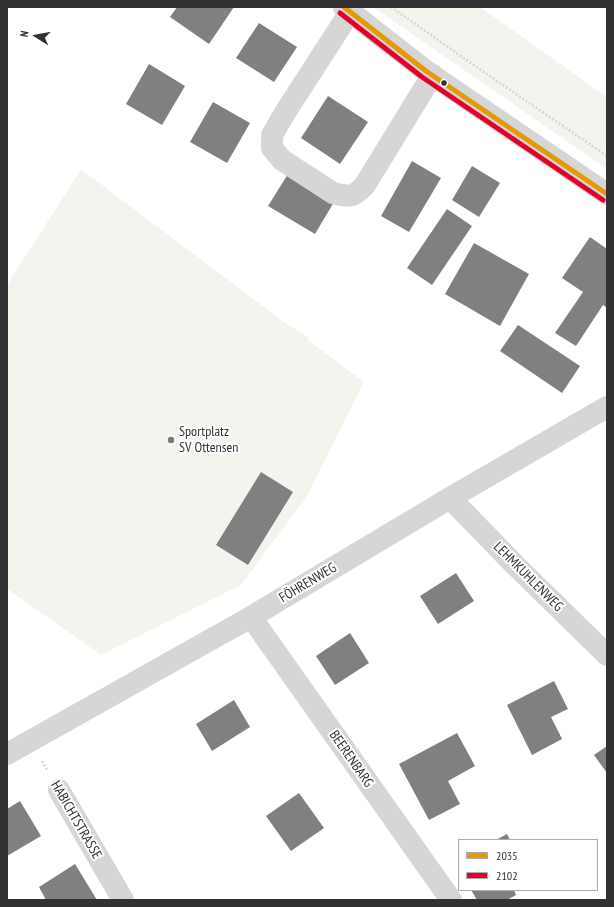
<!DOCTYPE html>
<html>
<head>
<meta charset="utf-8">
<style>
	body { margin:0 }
	#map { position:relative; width:614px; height:907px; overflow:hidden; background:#fff; font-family:"PT Sans Narrow",sans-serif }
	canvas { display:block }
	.frame { position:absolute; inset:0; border:8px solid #323232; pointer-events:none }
	.legend { position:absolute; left:458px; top:839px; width:140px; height:52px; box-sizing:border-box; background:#fff; border:1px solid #adadad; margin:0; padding:5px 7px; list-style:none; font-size:12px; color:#323232 }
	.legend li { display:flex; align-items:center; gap:8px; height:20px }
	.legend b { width:20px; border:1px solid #adadad }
	.north { position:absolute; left:16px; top:16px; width:40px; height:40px; -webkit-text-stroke:3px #fff; paint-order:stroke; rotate:281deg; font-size:11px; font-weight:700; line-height:16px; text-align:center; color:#323232 }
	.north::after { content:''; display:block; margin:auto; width:14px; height:18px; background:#323232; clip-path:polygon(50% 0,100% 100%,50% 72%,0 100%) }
</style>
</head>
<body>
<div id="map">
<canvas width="614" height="907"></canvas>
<div class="frame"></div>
<ul class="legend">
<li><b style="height:5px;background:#e39a05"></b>2035</li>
<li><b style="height:5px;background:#e4002b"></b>2102</li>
</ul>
<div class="north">N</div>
</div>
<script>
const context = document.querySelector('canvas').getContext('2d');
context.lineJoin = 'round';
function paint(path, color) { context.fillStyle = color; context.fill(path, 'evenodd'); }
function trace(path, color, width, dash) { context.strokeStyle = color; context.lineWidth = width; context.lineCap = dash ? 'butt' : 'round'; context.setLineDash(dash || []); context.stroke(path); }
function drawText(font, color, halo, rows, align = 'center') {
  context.font = font + ' "PT Sans Narrow",sans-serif'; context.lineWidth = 4; context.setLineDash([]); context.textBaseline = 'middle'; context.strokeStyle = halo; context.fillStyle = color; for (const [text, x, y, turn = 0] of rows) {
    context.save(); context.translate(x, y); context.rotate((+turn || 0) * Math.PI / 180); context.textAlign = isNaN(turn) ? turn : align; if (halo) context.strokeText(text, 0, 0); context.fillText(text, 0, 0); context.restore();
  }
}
const green = new Path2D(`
	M373,7H480L607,97V169Z
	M81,169L284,322L309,338L308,340L364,382L306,498L241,585L101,655L7,589V285Z`);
const building = new Path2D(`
	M177,7H234L209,44L170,17Z
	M259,23L297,47L274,82L236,58Z
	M149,64L185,86L162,125L126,104Z
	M328,96L368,122L340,164L301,138Z
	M213,102L250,123L227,163L190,142Z
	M412,161L441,178L409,232L381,216Z
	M472,166L500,183L479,217L452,200Z
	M288,174L334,202L315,234L268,206Z
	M447,209L472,226L432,285L407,268Z
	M590,237L607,249V308L603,305L576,346L555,333L583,292L562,278Z
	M474,243L529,274L500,326L445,294Z
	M518,325L580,366L562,393L500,351Z
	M261,472L293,492L248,565L216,545Z
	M456,573L474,601L438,624L420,596Z
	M350,633L369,663L335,685L316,656Z
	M554,681L568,709L551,717L562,739L532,755L507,705Z
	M234,700L250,727L212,751L196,724Z
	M457,733L475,766L448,781L460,804L429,820L399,764Z
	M607,746V773L594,755Z
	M299,793L324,828L291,851L266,816Z
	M20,801L41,836L7,856V809Z
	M507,834L510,840H496Z
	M75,864L97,900H46L39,887Z
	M471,890H514L516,895L507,900H477Z`);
const path = new Path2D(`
	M391,7L488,75L607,156
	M42,761L47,770`);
const minor = new Path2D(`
	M344,7L426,71L607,194
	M350,12L286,111L272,135V148L282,160L333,193C350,197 353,198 365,185L425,87L433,75
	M450,498L515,565L607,655
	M251,617L451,900
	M7,754L251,617L450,498L607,407
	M59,790L123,900`);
const bus1 = new Path2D(`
	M344,7L426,71L607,194`);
const bus2 = new Path2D(`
	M340,13L422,77L603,200`);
const markers = [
	[444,83,3.5,"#323232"],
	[171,440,4,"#7a7a7a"]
];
const poiNames = [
	["Sportplatz",179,432],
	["SV Ottensen",179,448]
];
const streetNames = [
	["LEHMKUHLENWEG",528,577,45],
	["FÖHRENWEG",308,583,-31],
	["BEERENBARG",351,759,55],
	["HABICHTSTRASSE",76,820,60]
];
paint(green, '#f2f5ed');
paint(building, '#808080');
trace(path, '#d6d6d6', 2.5, [2, 2]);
trace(minor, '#d6d6d6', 22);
trace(bus1, '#e39a05', 5);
trace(bus2, '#e4002b', 5);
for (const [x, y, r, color] of markers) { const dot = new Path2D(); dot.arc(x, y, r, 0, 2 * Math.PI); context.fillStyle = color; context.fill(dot); trace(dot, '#fff', 1.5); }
drawText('14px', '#323232', '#fff', poiNames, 'left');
drawText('14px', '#323232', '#fff', streetNames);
</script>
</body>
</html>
